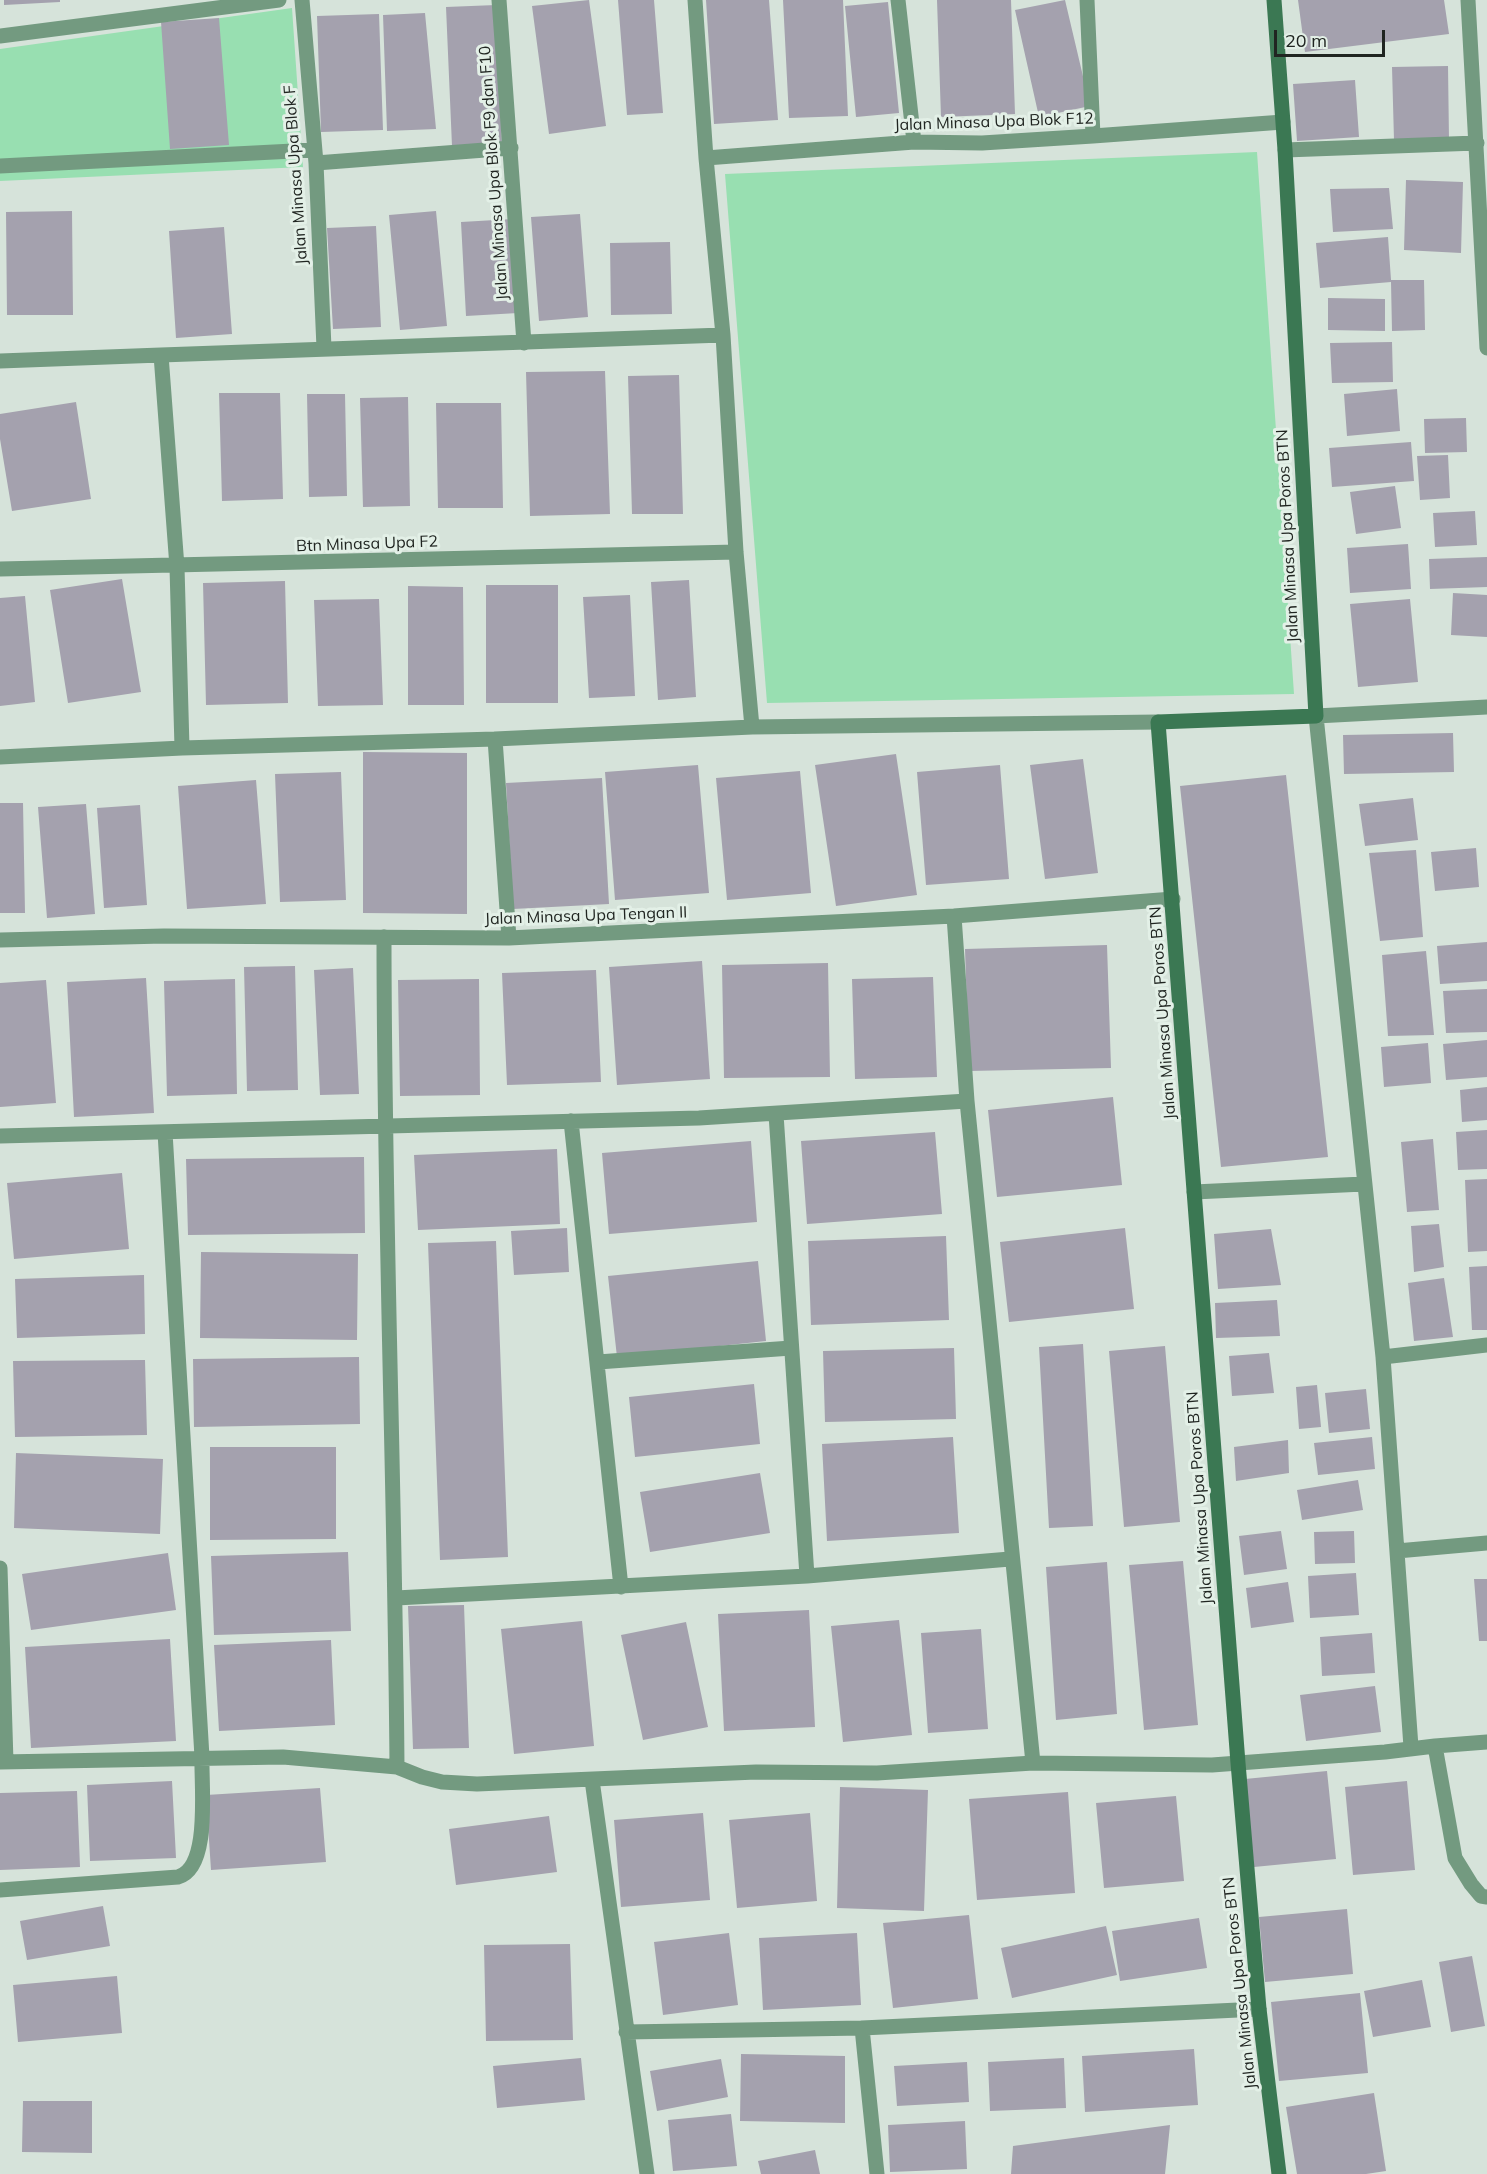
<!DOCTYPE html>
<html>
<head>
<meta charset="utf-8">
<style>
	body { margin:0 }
	#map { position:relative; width:1487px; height:2174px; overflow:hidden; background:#d6e3da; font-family:Mulish,sans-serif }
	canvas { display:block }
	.scale { position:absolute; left:1274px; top:30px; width:111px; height:27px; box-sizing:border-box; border:3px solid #202521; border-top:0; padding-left:8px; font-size:18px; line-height:21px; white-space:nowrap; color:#202521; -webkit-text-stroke:4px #e3f0e7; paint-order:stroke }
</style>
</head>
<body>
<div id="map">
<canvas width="1487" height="2174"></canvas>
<div class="scale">20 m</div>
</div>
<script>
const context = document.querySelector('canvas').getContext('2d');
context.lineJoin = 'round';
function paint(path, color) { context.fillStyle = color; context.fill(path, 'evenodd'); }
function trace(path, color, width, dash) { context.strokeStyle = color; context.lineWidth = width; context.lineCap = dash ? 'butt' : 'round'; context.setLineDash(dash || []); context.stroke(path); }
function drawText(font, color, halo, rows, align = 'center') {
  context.font = font + ' Mulish,sans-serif'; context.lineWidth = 6; context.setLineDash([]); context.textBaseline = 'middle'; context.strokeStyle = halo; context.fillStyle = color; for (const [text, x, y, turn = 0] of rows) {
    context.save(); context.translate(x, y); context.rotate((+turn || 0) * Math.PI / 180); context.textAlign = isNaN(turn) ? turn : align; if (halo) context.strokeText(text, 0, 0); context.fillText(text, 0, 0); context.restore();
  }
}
const green = new Path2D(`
	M292,8L303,167L0,181V49Z
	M1257,152L1294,694L767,703L725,174Z`);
const building = new Path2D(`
	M4,0H60V2L4,5Z
	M589,0L606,126L549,134L532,6Z
	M618,0H654L663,113L627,115Z
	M706,0H769L778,120L714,124Z
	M783,0H843L848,116L789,118Z
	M937,0H1011L1015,114L941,117Z
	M1065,0L1090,106L1039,117L1015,10Z
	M1298,0H1444L1449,34L1305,52Z
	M888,2L899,113L856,117L845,6Z
	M496,5L502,144L452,146L446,7Z
	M425,13L436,129L387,131L383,15Z
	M379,14L383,130L321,132L317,16Z
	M219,18L229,145L170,149L161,22Z
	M1448,66L1449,140H1394L1392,67Z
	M1355,80L1359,137L1297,141L1293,84Z
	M1406,180L1463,182L1461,253L1404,250Z
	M1389,188L1393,229L1333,232L1330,189Z
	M72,211L73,315H7L6,212Z
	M436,211L447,326L400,330L389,215Z
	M580,214L588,317L539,321L531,217Z
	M513,219L518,313L466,316L461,222Z
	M376,226L381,327L333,329L327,228Z
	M224,227L232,334L176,338L169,231Z
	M1388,237L1391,280H1424L1425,330L1392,331L1391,282L1320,288L1316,243Z
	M670,242L672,314L611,315L610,243Z
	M1328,298L1385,299V331L1328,330Z
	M1392,342L1393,382L1332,383L1330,343Z
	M605,371L610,514L530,516L526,372Z
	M679,375L683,514H632L628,376Z
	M1397,389L1400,431L1347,436L1344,394Z
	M219,393H280L283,499L222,501Z
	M307,394H345L347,496L309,497Z
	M408,397L410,506L363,507L360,398Z
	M76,402L91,499L12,511L0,439V414Z
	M436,403H501L503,508H438Z
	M1466,418L1467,452L1425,453L1424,419Z
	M1411,442L1414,481L1332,487L1329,448Z
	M1448,455L1450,498L1420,500L1417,456Z
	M1395,486L1401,528L1356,534L1350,492Z
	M1475,511L1477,545L1435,547L1433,513Z
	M1408,544L1411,589L1350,593L1347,548Z
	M1487,557V587L1430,589L1429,559Z
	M122,579L141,692L68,703L50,590Z
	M689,580L696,697L658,700L651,582Z
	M285,581L288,703L206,705L203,583Z
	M486,585H558V703H486Z
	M408,586L463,587L464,705H408Z
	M1453,593L1487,595V637L1451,635Z
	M630,595L635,696L589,698L583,597Z
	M25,596L35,702L0,706V598Z
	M379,599L383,705L318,706L314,600Z
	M1410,599L1418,682L1358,687L1350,604Z
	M1453,733L1454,772L1344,774L1343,735Z
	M363,752L467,753V914L363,913Z
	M896,754L917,895L836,906L815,765Z
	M1083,759L1098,873L1045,879L1030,765Z
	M698,765L709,893L615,900L605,772Z
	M1000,765L1009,879L926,885L917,772Z
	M800,771L811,893L727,900L716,778Z
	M341,772L346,900L280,902L275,774Z
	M1286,775L1328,1157L1221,1167L1180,786Z
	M602,778L609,904L513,909L506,783Z
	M256,780L266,904L187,909L178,786Z
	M1413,798L1418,840L1365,846L1359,804Z
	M0,803H23L25,913H0Z
	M86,804L95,914L47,918L38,807Z
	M140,805L147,905L104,908L97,808Z
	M1476,848L1479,887L1435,891L1431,852Z
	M1416,850L1423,937L1380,941L1369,853Z
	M1487,942V981L1440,984L1437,946Z
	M1107,945L1111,1068L969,1071L965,949Z
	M1426,951L1434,1035L1388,1036L1382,955Z
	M702,961L710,1079L617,1085L609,967Z
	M828,963L830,1077L724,1078L722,965Z
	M295,966L298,1090L247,1091L244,967Z
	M353,968L359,1094L320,1095L314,970Z
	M596,970L601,1082L507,1085L502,973Z
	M933,977L937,1077L855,1079L852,979Z
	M146,978L154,1113L74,1117L67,982Z
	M235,979L237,1094L167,1096L164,981Z
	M479,979L480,1095L400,1096L398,980Z
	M46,980L56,1103L0,1107V983Z
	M1487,989V1032L1446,1033L1443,991Z
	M1487,1040V1077L1446,1080L1443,1044Z
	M1428,1043L1431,1083L1384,1087L1381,1047Z
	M1487,1087V1120L1462,1122L1460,1090Z
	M1113,1097L1122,1185L997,1197L988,1110Z
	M1487,1130V1169L1458,1170L1456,1132Z
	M935,1132L942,1214L807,1224L801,1141Z
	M1433,1139L1439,1210L1407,1212L1401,1142Z
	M751,1141L757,1222L609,1234L602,1153Z
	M557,1149L560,1224L418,1230L414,1155Z
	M364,1157L365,1233L188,1235L186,1159Z
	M122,1173L129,1249L14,1259L7,1183Z
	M1487,1179V1251L1468,1252L1465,1180Z
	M1439,1224L1444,1267L1414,1272L1411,1226Z
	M567,1228L569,1272L514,1275L511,1231Z
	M1125,1228L1134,1309L1009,1322L1000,1242Z
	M1271,1229L1281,1285L1218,1289L1214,1234Z
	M946,1236L949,1320L811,1325L808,1241Z
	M496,1241L508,1557L440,1560L428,1243Z
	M201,1252L358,1254L357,1340L200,1338Z
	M758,1261L766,1341L617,1357L608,1276Z
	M1487,1266V1330H1472L1469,1267Z
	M144,1275L145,1334L17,1338L15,1279Z
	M1444,1278L1453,1337L1414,1341L1408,1283Z
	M1277,1300L1280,1336L1216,1338L1215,1303Z
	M1083,1344L1093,1526L1049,1528L1039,1347Z
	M1165,1346L1180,1522L1124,1527L1109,1351Z
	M954,1348L956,1419L825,1422L823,1351Z
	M1269,1353L1274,1393L1232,1396L1229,1356Z
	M359,1357L360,1424L194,1427L193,1359Z
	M145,1360L147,1435L15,1437L13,1361Z
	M754,1384L760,1444L635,1457L629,1397Z
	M1317,1385L1321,1427L1299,1429L1296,1387Z
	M1366,1389L1370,1429L1329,1433L1325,1393Z
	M953,1437L959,1533L827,1541L822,1444Z
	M1372,1437L1375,1469L1318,1475L1314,1443Z
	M1288,1440L1289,1473L1236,1481L1234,1447Z
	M210,1447H336V1539L210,1540Z
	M16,1453L163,1459L160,1534L14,1528Z
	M760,1473L770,1533L650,1552L640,1492Z
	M1358,1480L1363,1510L1302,1520L1297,1490Z
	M1281,1531L1287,1569L1244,1575L1239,1536Z
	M1354,1531L1355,1563L1315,1564L1314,1532Z
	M348,1552L351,1631L214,1635L211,1556Z
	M168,1553L176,1610L31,1630L22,1574Z
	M1183,1561L1198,1725L1144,1730L1129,1565Z
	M1107,1562L1117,1714L1056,1720L1046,1567Z
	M1356,1573L1359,1615L1310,1618L1308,1576Z
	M1474,1579H1487V1641H1479Z
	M1288,1582L1294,1622L1251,1628L1246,1588Z
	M464,1605L469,1748L413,1749L408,1606Z
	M809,1610L815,1727L724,1731L718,1614Z
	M899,1620L912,1735L843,1742L831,1626Z
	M582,1621L594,1746L514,1754L501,1629Z
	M686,1622L708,1727L643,1740L621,1635Z
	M981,1629L988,1729L928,1733L921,1633Z
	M1372,1633L1375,1673L1322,1676L1320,1637Z
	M170,1639L176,1741L31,1748L25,1647Z
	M331,1640L335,1725L219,1731L214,1645Z
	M1375,1686L1381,1732L1306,1741L1300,1695Z
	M1327,1771L1336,1859L1254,1867L1245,1779Z
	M172,1781L176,1858L90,1861L87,1785Z
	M1407,1781L1415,1870L1353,1875L1345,1787Z
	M840,1787L928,1790L924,1911L837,1908Z
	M320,1788L326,1862L211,1870L206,1795Z
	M77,1791L80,1867L0,1870V1793Z
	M1068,1792L1075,1893L977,1900L969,1799Z
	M1176,1796L1184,1881L1104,1888L1096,1803Z
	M703,1813L710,1900L621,1907L614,1820Z
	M810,1813L817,1901L737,1908L729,1820Z
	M549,1816L557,1872L456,1885L449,1829Z
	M103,1906L110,1946L27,1960L20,1921Z
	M1347,1909L1353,1974L1265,1982L1259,1917Z
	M969,1915L978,1999L893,2008L883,1923Z
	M1199,1918L1207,1968L1120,1981L1112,1931Z
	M1106,1926L1117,1975L1012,1998L1001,1948Z
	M729,1933L738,2005L663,2015L654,1942Z
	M857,1933L861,2005L763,2010L759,1938Z
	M570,1944L573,2040L486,2041L484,1945Z
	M1472,1956L1485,2026L1451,2032L1439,1962Z
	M117,1976L122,2033L18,2042L13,1985Z
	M1422,1980L1431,2027L1373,2037L1364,1991Z
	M1360,1993L1368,2073L1279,2081L1271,2002Z
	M1194,2049L1198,2105L1085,2112L1082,2056Z
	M741,2054L845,2056V2123L740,2121Z
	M581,2058L585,2100L497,2108L493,2066Z
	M1064,2058L1066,2108L990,2111L988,2062Z
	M721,2059L728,2097L657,2111L650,2071Z
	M967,2062L969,2102L897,2106L894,2066Z
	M1374,2093L1386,2171L1366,2174H1297L1286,2107Z
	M23,2101H92V2153L22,2152Z
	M731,2114L737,2166L673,2171L668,2120Z
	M965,2121L967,2169L890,2172L888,2125Z
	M1170,2125L1165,2174H1011L1013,2146Z
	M815,2150L820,2174H761L758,2161Z`);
const street = new Path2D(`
	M302,0L316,163L324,348
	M499,0L524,343
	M695,0L706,158L723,335L736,552L752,727
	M898,0L914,142
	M1087,0L1093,136
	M1468,0L1487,348
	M0,36L279,0
	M1285,150L1477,143
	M706,158L914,142L982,143L1093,136L1283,122
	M316,163L511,148
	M0,166L313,150
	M161,355L723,335
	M0,361L161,355L177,567L182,748
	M0,569L736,552
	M495,739L509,938
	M0,757L182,748L495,739L752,727L1158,722
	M954,916L967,1101L1033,1763
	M384,937C384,1214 395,1490 397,1767
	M0,940L164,936L509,938L954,916L1173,899
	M776,1114L807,1576
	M571,1121L621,1587
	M0,1136L699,1118L967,1101
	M1194,1192L1364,1184
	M1383,1357L1316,716L1487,707
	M598,1362L791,1348
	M1397,1551L1487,1543
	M0,1568L6,1762
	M396,1598L807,1576L1010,1559
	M1487,1742L1435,1746L1455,1858L1471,1884L1481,1896L1487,1897
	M1411,1747L1383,1357L1487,1345
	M0,1762L283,1757L397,1767L422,1777L442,1782L477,1784L756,1772L877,1773L1033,1763L1212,1765L1385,1752L1435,1746
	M592,1780L647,2174
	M0,1890L178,1877C211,1868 201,1786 202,1757L165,1132
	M862,2028L877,2174
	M626,2032L862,2028L1259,2009`);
const secondary = new Path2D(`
	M1274,0L1285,150L1316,716L1158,722L1238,1763L1259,2009L1279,2174`);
const streetNames = [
	["Jalan Minasa Upa Blok F12",994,122,-2],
	["Jalan Minasa Upa Blok F9 dan F10",494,173,-94],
	["Jalan Minasa Upa Blok F",296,175,-94],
	["Jalan Minasa Upa Poros BTN",1288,536,-93],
	["Btn Minasa Upa F2",367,544,-2],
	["Jalan Minasa Upa Tengan II",586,916,-2],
	["Jalan Minasa Upa Poros BTN",1163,1013,-94],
	["Jalan Minasa Upa Poros BTN",1200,1498,-94],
	["Jalan Minasa Upa Poros BTN",1240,1983,-96]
];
paint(green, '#98dfb1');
paint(building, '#a4a1ae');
trace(street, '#739a80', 15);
trace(secondary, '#3b7853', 15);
drawText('16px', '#202521', '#e3f0e7', streetNames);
</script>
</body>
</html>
